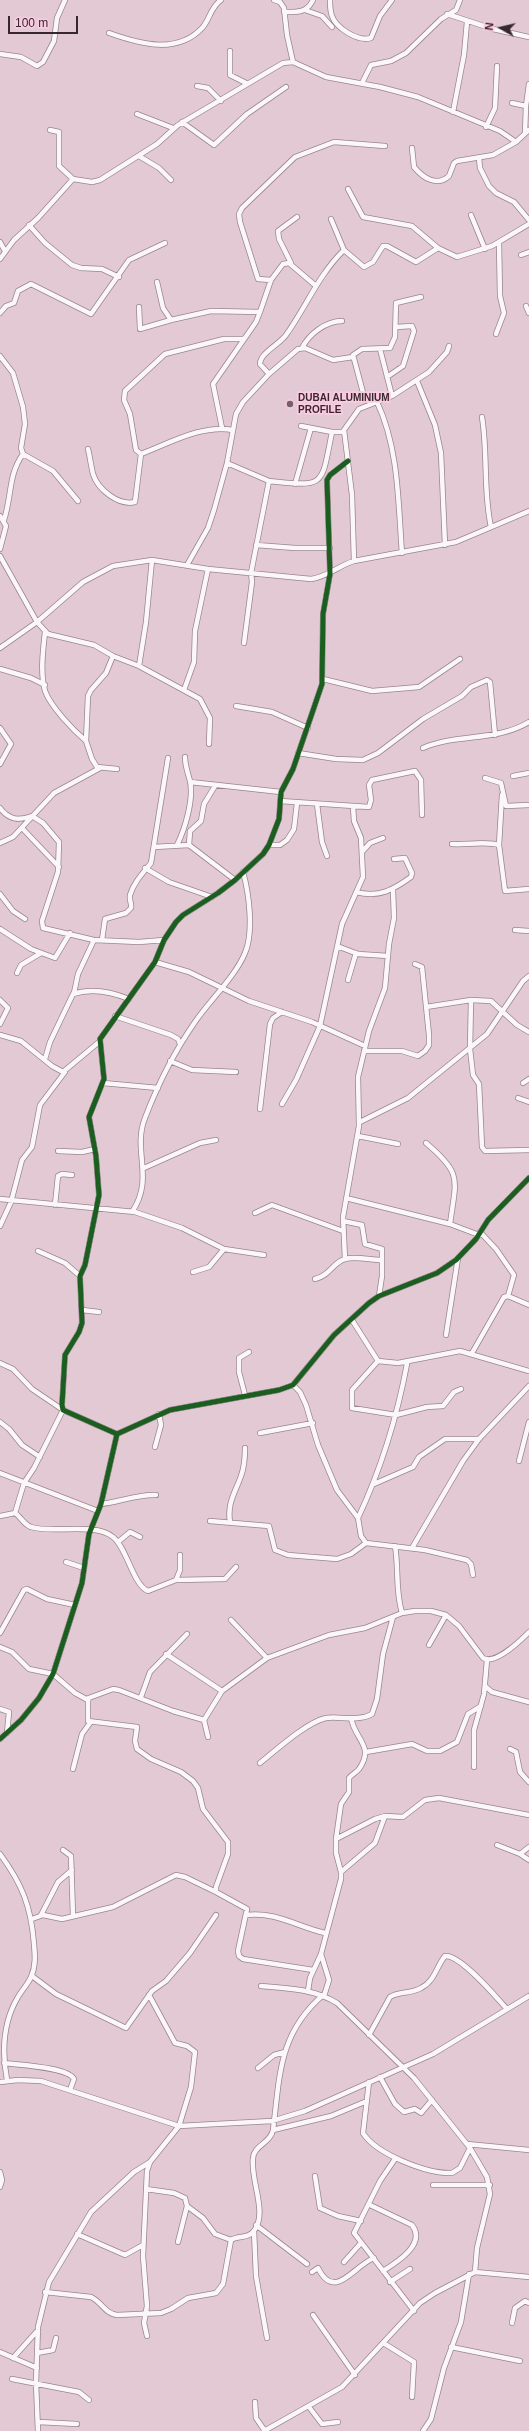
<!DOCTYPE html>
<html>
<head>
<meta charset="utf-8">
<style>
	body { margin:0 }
	#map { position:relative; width:529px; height:2431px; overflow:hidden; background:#e3c9d4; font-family:Helvetica,sans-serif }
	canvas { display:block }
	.north { position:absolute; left:481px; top:8px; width:40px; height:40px; -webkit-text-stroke:3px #fbcbdf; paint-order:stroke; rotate:278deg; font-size:11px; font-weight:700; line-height:16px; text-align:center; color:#38272e }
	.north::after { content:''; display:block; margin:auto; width:14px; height:18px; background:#38272e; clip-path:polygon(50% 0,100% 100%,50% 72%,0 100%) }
	.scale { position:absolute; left:8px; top:16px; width:70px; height:18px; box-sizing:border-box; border:2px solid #38272e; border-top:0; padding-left:5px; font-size:12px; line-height:14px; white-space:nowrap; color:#38272e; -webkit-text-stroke:3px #fbcbdf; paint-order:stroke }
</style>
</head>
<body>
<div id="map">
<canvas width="529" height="2431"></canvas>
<div class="north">N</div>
<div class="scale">100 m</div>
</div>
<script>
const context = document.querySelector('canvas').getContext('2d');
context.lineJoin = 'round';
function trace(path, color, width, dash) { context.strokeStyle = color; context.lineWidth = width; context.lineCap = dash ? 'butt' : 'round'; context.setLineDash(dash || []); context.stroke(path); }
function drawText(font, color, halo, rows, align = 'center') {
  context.font = font + ' Helvetica,sans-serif'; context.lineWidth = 3.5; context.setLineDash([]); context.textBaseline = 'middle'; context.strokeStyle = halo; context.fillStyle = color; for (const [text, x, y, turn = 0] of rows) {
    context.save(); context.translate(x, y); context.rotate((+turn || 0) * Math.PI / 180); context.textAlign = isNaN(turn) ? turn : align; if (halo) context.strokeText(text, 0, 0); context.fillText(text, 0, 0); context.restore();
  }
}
const minor = new Path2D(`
	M274,0L280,2L284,8L287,35L293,62
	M330,0C330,5 330,11 332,16C336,28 358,42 371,38L380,16L392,0
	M305,10L322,16L332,27
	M284,12C297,12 307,13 313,0
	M447,14L493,29L529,37
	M109,33C140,44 178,55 203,27C210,18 211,7 221,0
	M230,51V75L246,83
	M0,54L21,57L37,66L43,62L54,41L57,18L65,0
	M362,83L371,65L391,61L406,53L441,19L456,10L460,0
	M197,86L208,88L221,101
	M512,103L526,106L525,133
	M526,106L529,84
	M453,112L464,55L467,22
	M137,114L173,128
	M182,122L214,145L247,114L286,87
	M486,127L495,108L497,66
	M50,130L59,132V166L73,179
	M412,148L414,167C423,178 437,187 449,176L454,163L457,161L493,155L516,142
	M139,156L159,168L171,180
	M479,158L480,168L489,186L496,193L514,202L529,220
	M348,189L363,217L412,226L438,248L457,257L492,246L529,224
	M471,215L485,249
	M29,225L45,243L72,265L81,268L102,269L119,277
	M0,242L5,251
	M344,250L364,267L373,262L383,246H387L416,262L438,248
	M521,255L529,252
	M0,259L14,240L38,218L73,179L92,182L100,180L157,144L178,125L283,63L293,62L326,77L380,87L418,97L500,131L516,142L529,130
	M291,263L279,239L278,231L297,217
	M157,282L163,308L171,320L211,311L260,312L271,280
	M316,286L289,263L283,264L271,280L258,279L240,222L239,214L242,208L295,157L334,142L385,146
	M526,306L529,313
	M139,307L140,329L171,320
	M0,313L6,306L14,303L18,291L31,284L91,314L129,260L165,243
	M496,334L504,313L500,296L499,243
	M302,348C309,334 326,321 342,321
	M380,349L392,396
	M0,356L13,373L23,407L25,424L21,448L23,454C8,475 12,496 4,520
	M269,374L260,364C260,353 280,344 286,335C306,307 319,274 344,250L331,219
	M387,377L403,366L414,331L412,326L396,327
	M417,381L435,425L441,453L445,545
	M482,417C488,454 483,491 491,527
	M301,426L332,432H344
	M222,428L213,384L256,322L260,312
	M88,449C90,457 91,466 93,474C98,490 119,506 135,502L141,454L136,450L130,414L124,400L125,391L165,354L224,339H243
	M23,454L53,471L78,501
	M141,454C168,444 202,424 233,430
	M227,463L269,481L251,573L252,582L244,643
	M269,481C326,487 321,487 332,432
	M295,484L311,428
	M0,516L6,526L0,549
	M256,545L295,548H330
	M402,553C398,502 399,449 377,402L365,400L353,355L362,349L390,348L395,337L396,303L421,297
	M0,556L37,622L48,634L94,645L113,656L139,666L200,699L210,718L209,744
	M354,561L352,495L344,430L359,409L392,396L429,372L447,352L449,346
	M187,565L208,528L214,510L227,463L236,414L243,402L269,374L298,349L305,348L333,360L353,357
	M45,632C43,650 40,673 45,691C51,707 73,730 86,741
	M0,648L37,622L83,582L113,566L152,560L208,569L311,579C327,577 338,566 354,561L456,542L529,511
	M113,656L106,673L91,690L88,696L86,741L92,759L97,767L117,769
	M139,666L146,622L152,560
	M0,669L31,678L45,685
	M323,679L372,691L419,687L460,659
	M184,690L194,662L195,631L208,569
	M236,706L272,712L308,728
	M0,728L11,744L0,764
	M423,748C457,733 496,742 529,722
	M298,753L336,759L363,760L378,753L423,719L462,696L471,687L487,680L490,682L495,735
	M513,776L529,773
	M485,778L501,783L506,806L529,805
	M190,782L281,792
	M280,801L369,807L371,800L369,785L372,780L415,771L421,780L422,815
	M317,804L322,842L327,856
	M0,808C9,820 19,821 32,816L43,823L59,842L58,872L42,921L43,928L94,940L139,942L164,940
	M22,828L59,867
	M0,843L13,837L54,793L100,768
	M452,844C466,845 487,841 499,845L505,891L529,889
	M177,845C185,829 194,799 190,781C188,773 185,766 185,757
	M189,845L190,831L201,821L204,804L215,786
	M269,845H280L287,840L294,829L297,803
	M499,845L502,795
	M154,847L189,845L235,880
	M362,852L370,843L383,838
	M145,868L169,882L212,897
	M356,892C379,898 393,890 411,877L412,873L405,858L394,859
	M0,894L13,911L25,919
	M0,929L31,949L55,958L70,933
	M515,930L529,931
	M102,940L105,919L126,913L131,908C132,904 129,900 130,895C134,882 143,873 151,863L168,758
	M337,946L358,954L388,956
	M155,962L189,972L249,1001L312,1022L365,1046
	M17,973L21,965L41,953
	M348,980L356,953
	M74,993L78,974L94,940
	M0,1000L8,1008L0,1024
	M471,1000L470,1049L473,1075L479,1084L482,1147L485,1151L529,1150
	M426,1007L471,1000L491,1001L517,1025L529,1032
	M115,1016L171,1035L178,1039L180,1044
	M0,1035L21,1041L52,1066L63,1072L99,1042
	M364,1051H402L418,1056L425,1051L429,1045V1035L422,967L415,964
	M45,1059L50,1042L73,994C91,988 112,992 129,999
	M170,1061L192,1070L236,1072
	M103,1083L158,1088
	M523,1083L529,1079
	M518,1098L529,1102
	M282,1104L296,1080L320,1026L342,924L363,877L361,838L354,821L353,807
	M260,1109L270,1024L273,1018L282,1012
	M360,1122L408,1098L487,1034L523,981L529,976
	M358,1136L398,1144
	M426,1143C463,1174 456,1179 450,1224
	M58,1151L82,1152L95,1149
	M144,1168L200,1143L216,1140
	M346,1198L450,1224L479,1235
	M0,1199L135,1212L182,1228L224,1249L264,1255
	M55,1205L58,1176L62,1174L72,1175
	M132,1212C155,1178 132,1151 145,1118C158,1084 174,1052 195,1022C210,1000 235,977 245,953C254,932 249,893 243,872
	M255,1213L272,1205L343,1231
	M343,1221L362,1225L365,1244L382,1249V1276L379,1296
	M0,1226L11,1202L22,1160L32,1147L40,1105L65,1072
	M480,1232L496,1249L514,1275L508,1296
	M38,1251L65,1263L80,1276
	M345,1259L343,1217L359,1126L358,1077L369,1031L385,988L389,944L394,918L393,890
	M193,1272L209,1267L224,1249
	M315,1279C331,1275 333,1262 345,1259C355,1256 371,1260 382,1260
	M82,1310L99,1312
	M352,1320L378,1361L398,1363L460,1351L529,1371
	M446,1335L458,1258
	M472,1353L504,1297L508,1296L529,1305
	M378,1361L352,1390V1408L396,1415L427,1407L443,1406L454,1392L461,1389
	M0,1363L13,1369L32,1389L63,1410L34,1468L24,1483L15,1513
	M293,1385L300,1392L306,1405L318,1445L337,1490L358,1518L361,1536L366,1543L425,1550L467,1560L471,1564L473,1575
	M245,1395L239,1372V1358L249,1352
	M0,1422L9,1429L22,1445L40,1457
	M260,1433L313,1423
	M117,1434L63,1410L62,1405L65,1355L79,1332L82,1323L80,1276L85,1265L99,1195L96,1156L89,1117L104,1079L100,1039L155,962L164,940L176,922L183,915L218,893L235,880L263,854L269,845L279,819L281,792L293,769L322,684L323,614L330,574L327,480L330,475L348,461
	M155,1447L161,1425L159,1414
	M519,1461L529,1422
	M0,1473L98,1511
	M374,1484L413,1467L419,1457L445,1439H479
	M101,1504C120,1502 137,1494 156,1495
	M0,1516L15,1513C21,1517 24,1525 31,1527C53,1534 94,1522 113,1537C127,1548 133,1585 148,1591L176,1580L225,1579L236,1567
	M358,1518C381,1469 397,1417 407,1364
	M210,1521L269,1526L275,1550L288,1555L337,1559L351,1554L366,1543
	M230,1522C227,1503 235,1493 241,1476C244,1468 245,1457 245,1448
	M118,1542L130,1532L140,1537
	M395,1546C399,1570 395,1589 402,1613
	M412,1548L463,1461L479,1439L529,1386
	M66,1562L84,1568
	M176,1580L180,1570V1555
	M231,1620L267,1658
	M0,1633L24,1590L27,1589L47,1599L75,1605
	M429,1645L446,1615
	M0,1647L12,1652L29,1669L53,1674L75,1693L86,1699L113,1689L119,1690L173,1711L204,1720L222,1691
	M166,1654L222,1691L267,1658L329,1635L365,1628L402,1613L415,1611H431L446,1615L459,1626L483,1658C495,1665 520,1641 529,1632
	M485,1686L492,1692L529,1702
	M141,1697L150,1672L187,1634
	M88,1699V1721L137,1727L135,1741L137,1749L151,1759L181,1772L193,1781L198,1788L203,1809L228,1842V1854L216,1887V1892L247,1909L238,1951L239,1956L243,1959L313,1970
	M0,1709L9,1712L7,1733
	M204,1720L208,1737
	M0,1739L21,1720L39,1698L53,1674L82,1583L89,1534L101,1504L117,1434L170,1410L279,1390L293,1385L334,1335L369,1303L379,1296L437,1273L456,1260L476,1239L488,1220L529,1178
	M510,1749L516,1752L520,1772L529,1782
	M366,1752L412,1744L427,1751H440L457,1742L468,1714L481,1706
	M260,1763C276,1750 307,1722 326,1718C340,1716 358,1722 372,1714L377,1699L383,1654L393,1617
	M474,1767V1730L484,1694L487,1660
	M73,1769L82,1734L90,1723
	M336,1839L375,1819L385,1816L403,1817L425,1800L439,1798L529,1815
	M497,1845L520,1854L529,1847
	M63,1850L71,1856L73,1916
	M0,1854C22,1884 31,1906 34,1944C35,1955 36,1966 31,1977C28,1984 22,1990 18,1997C3,2022 2,2053 7,2080
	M520,1854L529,1860
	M341,1872L375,1843L385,1816
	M41,1915L58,1882L72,1870
	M246,1915C275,1911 298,1927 325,1933
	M32,1919L43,1915L62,1919L113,1907L176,1875L185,1877L216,1892
	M321,1954L329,1980L324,1996
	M32,1976L56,1994L126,2028L152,1991L166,1981L190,1953L216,1915
	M261,1986C287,1988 314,1989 337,2003L414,2078L470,2148L487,2177L490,2194L477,2248L475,2272
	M308,1991L310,1978L321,1954L341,1879V1872L336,1853V1839L341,1804L349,1792V1778C352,1774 356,1773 359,1769C375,1746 355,1740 351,1718
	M369,2035L390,1997C399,1991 411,1994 421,1988C435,1981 436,1967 445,1956C460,1954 496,1997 507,2009
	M4,2063C18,2065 68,2067 74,2079L70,2090
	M258,2068L274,2055L285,2052
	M380,2077L395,2104L404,2112L415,2109L421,2113L432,2100
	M0,2082L18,2080L41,2081L179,2126L272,2121L305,2111L433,2054L529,1996
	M369,2082L363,2133C376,2154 427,2174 452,2173L460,2168L470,2148
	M273,2130L331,2116L367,2101
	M467,2144L529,2150
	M395,2159L380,2181L354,2233L414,2311
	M0,2172L2,2180L0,2187
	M315,2176L320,2208L338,2216L361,2221
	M433,2185H490
	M146,2189L174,2193L185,2198L187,2206L178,2242
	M370,2205L412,2225C427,2244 396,2263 383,2271
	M187,2206L203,2218L215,2234L231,2240
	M256,2225L307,2264
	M254,2231L256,2276L267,2338
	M77,2234L125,2255L143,2245
	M344,2262L361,2243
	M312,2272L318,2268C335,2302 353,2266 374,2258
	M390,2282L410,2269
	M45,2292L91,2297C102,2302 104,2313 117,2315L161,2313L171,2309L188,2298L216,2293L223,2284L231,2240C238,2235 247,2239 253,2232C269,2214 250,2181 253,2158C254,2145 271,2143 273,2130C280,2076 278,2034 323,1995
	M313,2315L355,2375
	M512,2323L515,2308L525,2301L529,2303
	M147,2336L144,2323L147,2306L143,2256L147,2171L150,2162
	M385,2344L414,2362L412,2397
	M451,2347L520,2361
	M0,2352L37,2368
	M37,2353L53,2350L56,2338
	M13,2358L38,2330
	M12,2379L79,2392L89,2400
	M255,2402L256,2418L265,2431
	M309,2407L322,2424L338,2422
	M39,2422L77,2424
	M38,2431L36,2383L38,2327L49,2282L91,2212L134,2172L150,2162L179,2126L191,2087L195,2052L187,2046L175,2043L149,1995
	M264,2431L342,2387L420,2303L435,2293L475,2272L529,2277
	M423,2431L431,2419L444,2368L461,2322L469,2274`);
const cycleway = new Path2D(`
	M117,1434L63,1410L62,1405L65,1355L79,1332L82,1323L80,1276L85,1265L99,1195L96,1156L89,1117L104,1079L100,1039L155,962L164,940L176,922L183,915L218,893L235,880L263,854L269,845L279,819L281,792L293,769L322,684L323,614L330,574L327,480L330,475L348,461
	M0,1739L21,1720L39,1698L53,1674L82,1583L89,1534L101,1504L117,1434L170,1410L279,1390L293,1385L334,1335L369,1303L379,1296L437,1273L456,1260L476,1239L488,1220L529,1178`);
const markers = [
	[290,404,4,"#746068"]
];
const poiNames = [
	["DUBAI ALUMINIUM",298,398],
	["PROFILE",298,410]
];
trace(minor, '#99858e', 6);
trace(minor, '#fbf7f9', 4.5);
trace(cycleway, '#1b5e20', 5);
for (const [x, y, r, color] of markers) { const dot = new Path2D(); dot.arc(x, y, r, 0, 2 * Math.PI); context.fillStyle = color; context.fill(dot); trace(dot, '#fbcbdf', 1.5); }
drawText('bold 10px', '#38272e', '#fbcbdf', poiNames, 'left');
</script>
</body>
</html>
